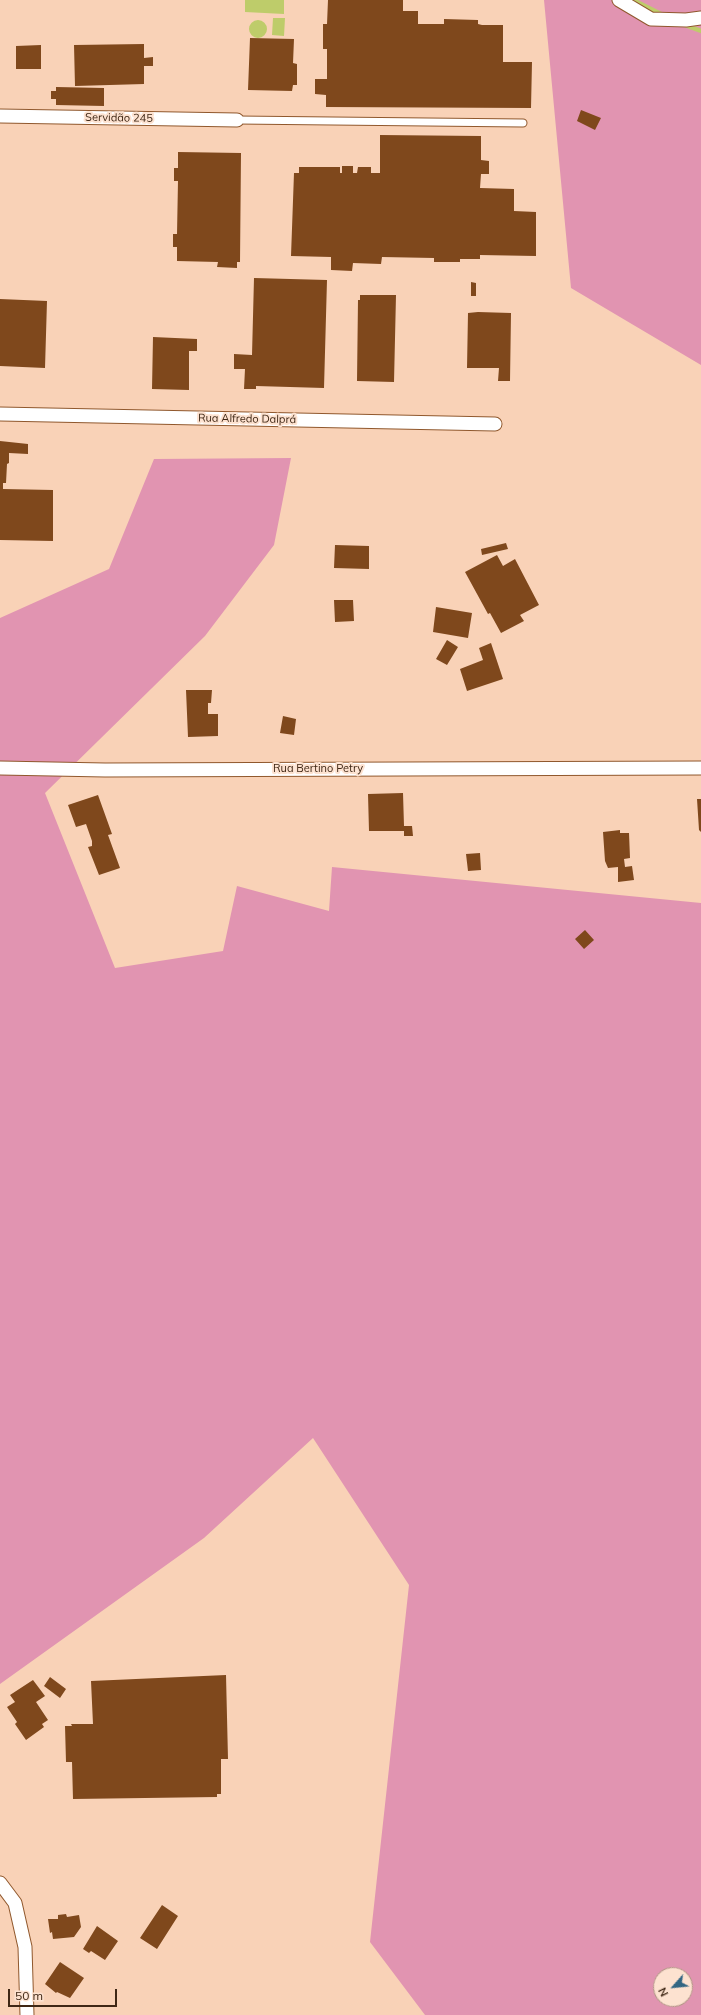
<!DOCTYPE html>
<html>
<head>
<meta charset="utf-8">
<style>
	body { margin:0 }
	#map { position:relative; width:701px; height:2015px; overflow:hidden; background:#f9d2b7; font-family:Mulish,sans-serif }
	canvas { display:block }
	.north { position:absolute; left:653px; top:1967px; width:40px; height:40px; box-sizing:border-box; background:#fde2d0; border:1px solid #b19785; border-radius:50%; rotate:243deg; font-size:11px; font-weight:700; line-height:16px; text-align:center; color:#3f2715 }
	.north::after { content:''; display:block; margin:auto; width:14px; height:18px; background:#336683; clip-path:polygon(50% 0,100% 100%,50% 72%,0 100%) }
	.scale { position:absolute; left:8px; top:1989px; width:109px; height:18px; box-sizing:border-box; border:2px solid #3f2715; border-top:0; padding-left:5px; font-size:12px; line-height:14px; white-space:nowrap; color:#3f2715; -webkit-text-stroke:3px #fde2d0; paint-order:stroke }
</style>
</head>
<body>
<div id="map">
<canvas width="701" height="2015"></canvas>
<div class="north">N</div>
<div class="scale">50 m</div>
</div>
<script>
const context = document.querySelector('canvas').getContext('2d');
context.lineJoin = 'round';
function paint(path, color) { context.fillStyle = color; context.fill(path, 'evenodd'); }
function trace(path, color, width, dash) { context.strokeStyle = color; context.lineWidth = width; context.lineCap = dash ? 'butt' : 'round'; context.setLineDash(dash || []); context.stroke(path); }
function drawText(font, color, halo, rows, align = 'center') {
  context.font = font + ' Mulish,sans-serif'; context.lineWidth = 4; context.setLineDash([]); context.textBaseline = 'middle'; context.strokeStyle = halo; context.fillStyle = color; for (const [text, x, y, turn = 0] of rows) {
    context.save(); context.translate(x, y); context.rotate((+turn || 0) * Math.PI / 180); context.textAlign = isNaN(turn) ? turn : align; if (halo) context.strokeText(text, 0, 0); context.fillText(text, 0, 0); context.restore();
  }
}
const green = new Path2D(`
	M544,0H701V365L571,288Z
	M291,458L274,545L205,636L45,793L115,968L223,951L237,886L329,911L332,867L701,903V2015H425L370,1942L409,1585L313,1438L204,1538L0,1684V618L109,569L154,459ZM661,1975H685V1999H661Z`);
const water = new Path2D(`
	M245,0H284V14L245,12Z
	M273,18H285L284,36L272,35Z
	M249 29a9 9 0 1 1 18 0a9 9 0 1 1-18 0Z`);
const stream = new Path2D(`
	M633,0L663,15
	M682,24L701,31`);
const building = new Path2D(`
	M328,0H403V11H418V24H444V19L478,20V24L482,25H503V62H532L531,108L326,107V95L315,94V79H327V49H323V24H327Z
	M250,38L294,39L293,63L297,64V85H293L292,91L248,90Z
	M144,44V58L153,57V66H144V84L75,86L74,45Z
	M41,45V69H16V46Z
	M56,87L104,88V106L56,105V99H51V91H56Z
	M581,110L601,118L595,130L577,121Z
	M380,135L481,136V160L489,161V174H481L480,188L514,189V211L536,212V256L480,255V259H460V262H434V258L382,257L381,264L353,263L352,271L331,270V257L291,256L294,173H299V167H340V173H342V166H353V173H357L358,167H371V173H380Z
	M178,152L241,153L240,262H237V268L217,267L218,262L177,261V247H173V234H177L178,181H174V168H178Z
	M254,278L327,280L324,388L256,386V389H244L245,369H234V354L252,355Z
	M471,282L476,283V296H471Z
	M360,295H396L394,382L357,381L358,300H360Z
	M0,299L47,301L45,368L0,366Z
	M478,312L511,313L510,381H498L499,368H467L468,313Z
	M153,337L197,339V351H189V390L152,389Z
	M0,441L28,444V454L9,453V463L7,464L6,483H3V489L53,490V541L0,540Z
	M506,543L508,549L482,555L481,549Z
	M335,545L369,546V569L334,568Z
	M497,555L503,566L515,559L539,605L520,615L524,621L501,633L490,613L488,614L465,572Z
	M334,600H353L354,621L335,622Z
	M436,607L472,613L468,638L433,632Z
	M447,640L458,647L447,665L436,659Z
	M491,643L503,679L467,691L460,669L483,660L479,648Z
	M186,690H212L211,703H208V714H218V736L188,737Z
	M283,716L296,719L294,735L280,733Z
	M403,793L404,826H412L413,836H404V831H369L368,794Z
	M98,795L112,834L108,835L120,868L99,875L88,847L92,846V841L86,824L76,827L68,805Z
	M697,799H701V832L699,830Z
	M620,830V833H629L630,858L624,859L625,867L632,866L634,880L618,882V867L608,868L605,861L603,832Z
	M480,853L481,870L468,871L466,854Z
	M585,930L594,940L584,949L575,939Z
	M226,1675L228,1759H221V1794H217V1797L73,1799L72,1762H66L65,1726H72L71,1724H93L91,1681Z
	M50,1677L66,1689L60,1698L44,1686Z
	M33,1680L45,1696L36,1702L48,1720L42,1724L44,1727L26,1740L15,1724L17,1722L7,1707L15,1702L10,1695Z
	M162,1905L178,1916L157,1949L140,1938Z
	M66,1914L67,1917L79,1915L81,1927L74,1937L53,1939L52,1932L50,1933L48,1919H58V1915Z
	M97,1926L118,1941L105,1960L91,1951L89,1953L83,1949Z
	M60,1962L84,1978L70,1998L57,1992L56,1993L45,1984Z`);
const service = new Path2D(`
	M237,120L523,123`);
const minor = new Path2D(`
	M619,0L651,19L686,20L701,18
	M0,116L237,120
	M0,414L495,424
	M0,768L105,770L701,768
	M0,1883L15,1903L25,1947L27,2015`);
const streetNames = [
	["Servidão 245",119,118,1],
	["Rua Alfredo Dalprá",247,419,1],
	["Rua Bertino Petry",318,769]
];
paint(green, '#e194b1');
paint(water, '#becc6a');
trace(stream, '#becc6a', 4.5);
paint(building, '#7f481c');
trace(service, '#90582d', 9);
trace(minor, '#90582d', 15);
trace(service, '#fff', 7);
trace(minor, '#fff', 13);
drawText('11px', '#3f2715', '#fde2d0', streetNames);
</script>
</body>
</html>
